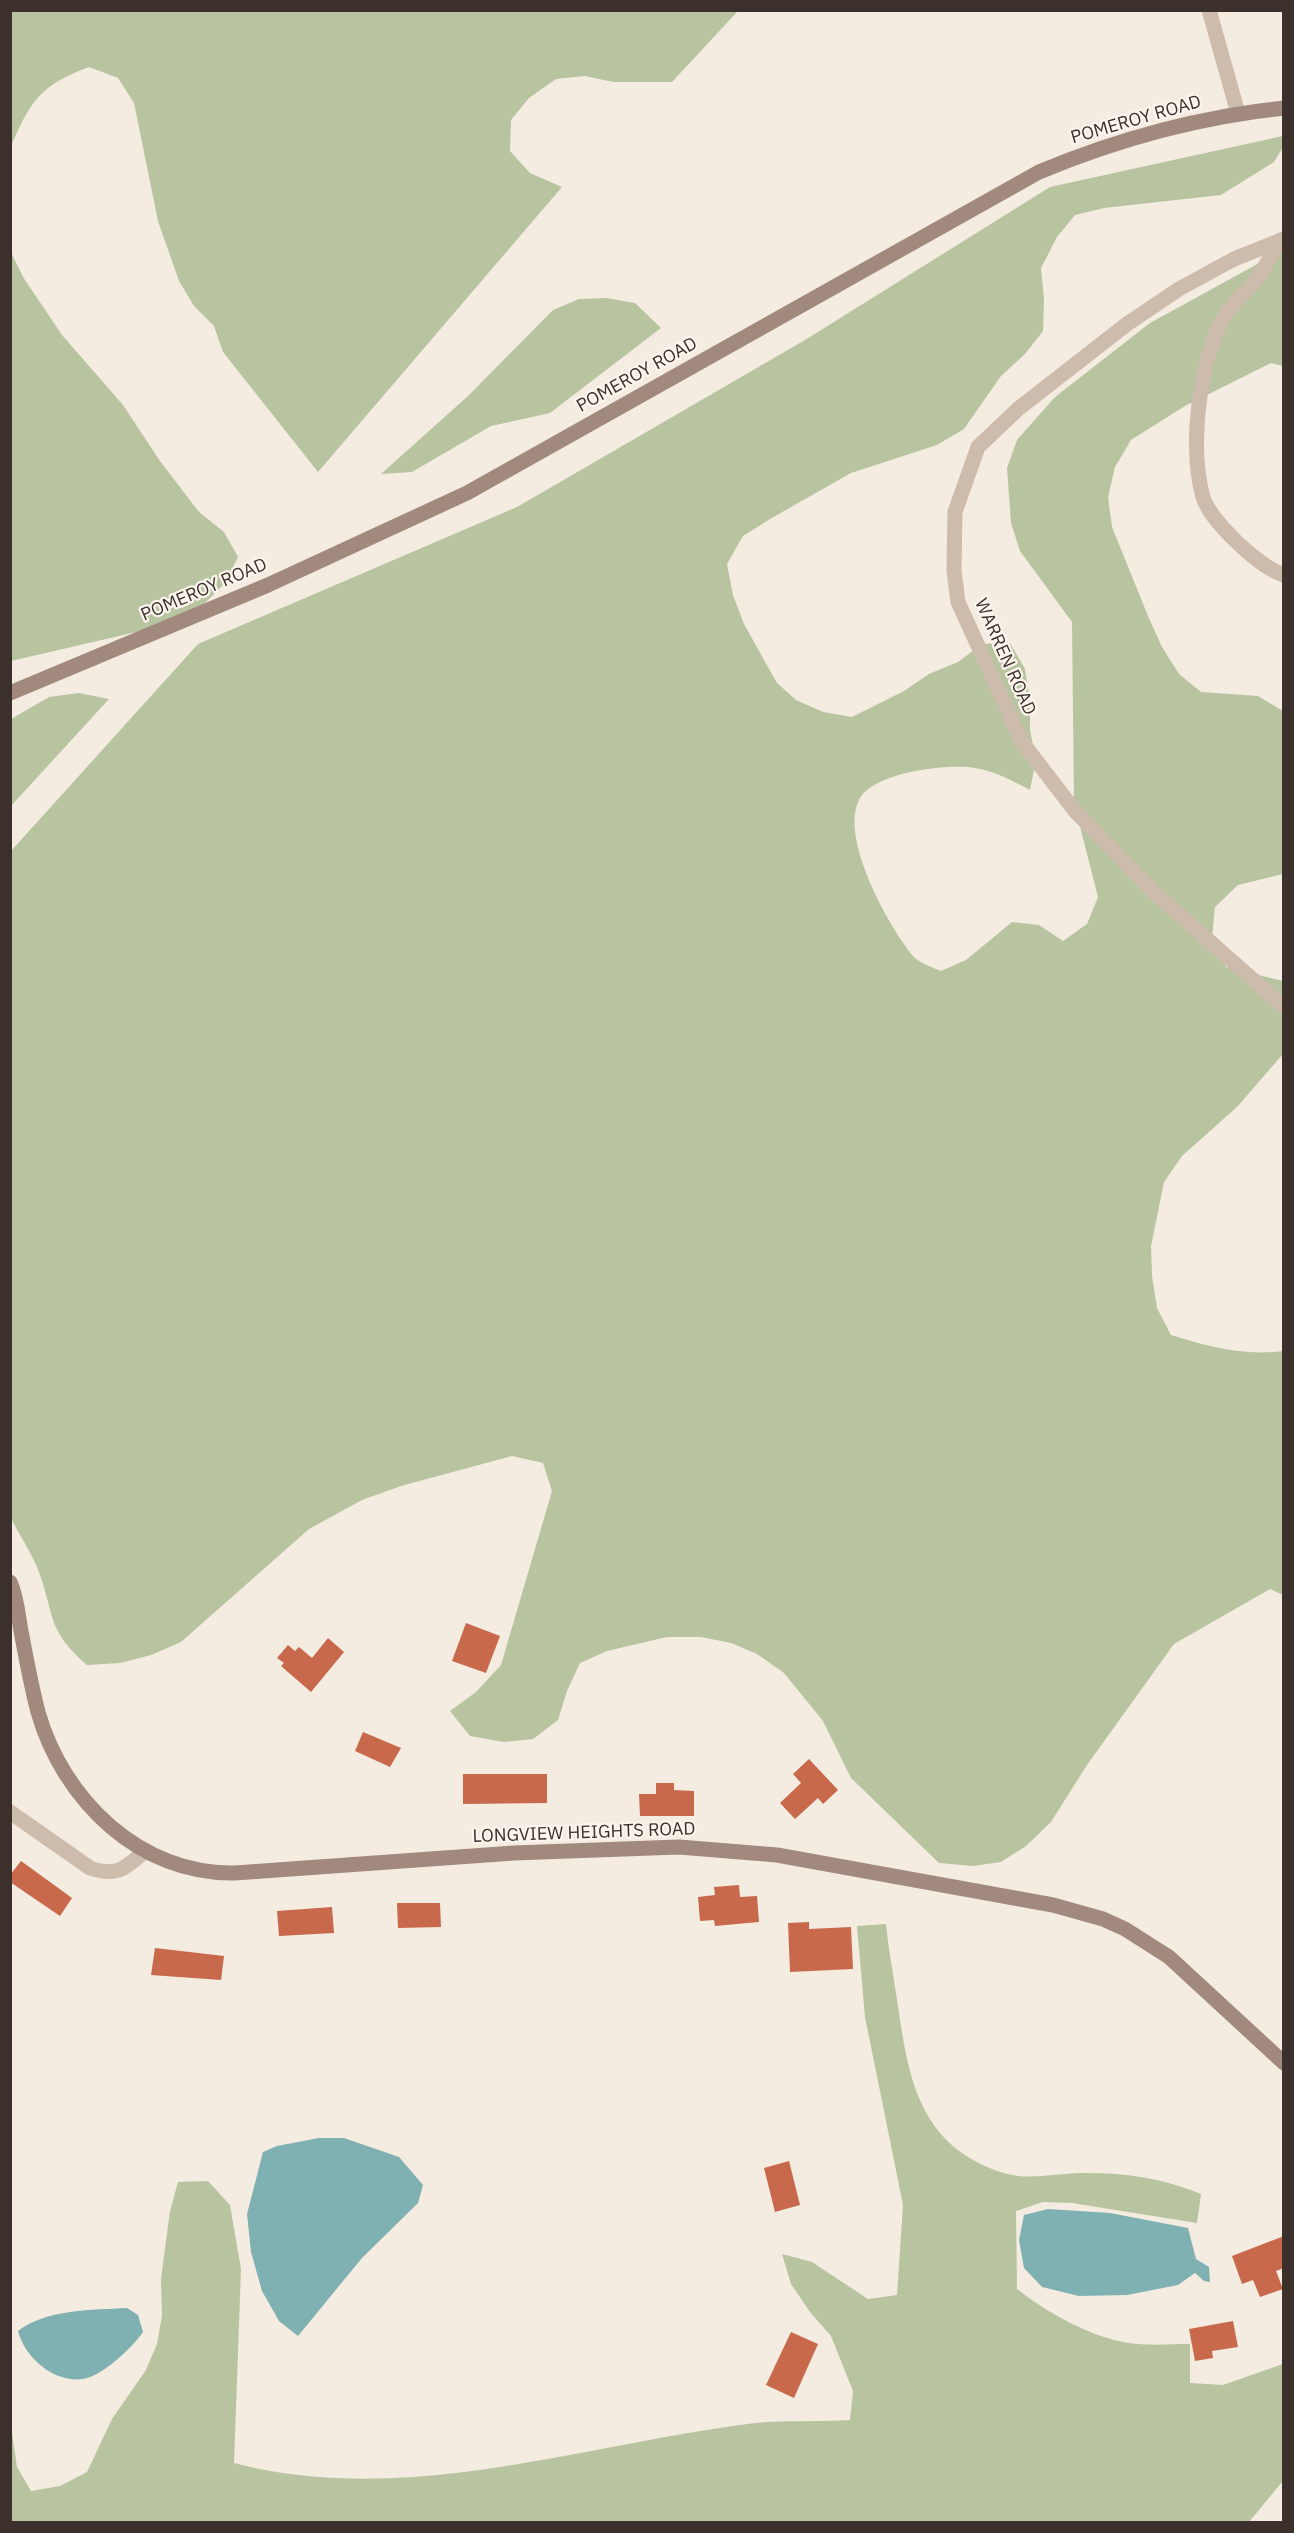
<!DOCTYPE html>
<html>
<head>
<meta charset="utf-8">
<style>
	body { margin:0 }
	#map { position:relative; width:1294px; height:2533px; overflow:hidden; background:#f4ebe1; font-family:"IBM Plex Sans",sans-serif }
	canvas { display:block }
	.frame { position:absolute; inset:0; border:12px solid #3b302b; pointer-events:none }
</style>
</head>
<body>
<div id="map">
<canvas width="1294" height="2533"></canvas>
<div class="frame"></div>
</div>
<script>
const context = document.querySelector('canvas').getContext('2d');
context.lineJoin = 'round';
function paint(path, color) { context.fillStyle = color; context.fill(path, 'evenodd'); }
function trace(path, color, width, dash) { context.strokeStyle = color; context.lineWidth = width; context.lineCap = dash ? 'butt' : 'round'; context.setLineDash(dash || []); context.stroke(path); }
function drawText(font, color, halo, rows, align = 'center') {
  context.font = font + ' "IBM Plex Sans",sans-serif'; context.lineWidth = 4.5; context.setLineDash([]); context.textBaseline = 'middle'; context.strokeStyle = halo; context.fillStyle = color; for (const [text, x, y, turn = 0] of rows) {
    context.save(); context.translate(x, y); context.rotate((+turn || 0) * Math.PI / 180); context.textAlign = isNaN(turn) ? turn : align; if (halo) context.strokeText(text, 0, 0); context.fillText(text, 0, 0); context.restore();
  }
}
const green = new Path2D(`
	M11,10H738V11L672,82H613L585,76L556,79L529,98L511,120L510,151L530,173L562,187L318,472L223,352L214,326L194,306L179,281L158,221L134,103L118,78L89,67C41,85 31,100 11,146Z
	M1283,136V147L1274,162L1221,195L1104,208L1075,215L1057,237L1041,268L1044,299L1043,331L1025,354L1001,376L964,429L937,445L851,473L770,519L743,536L727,564L733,595L744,624L777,683L796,700L823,712L852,717L904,691L929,674L958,662L982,644L1010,643L1025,669L1030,701V730L1036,760L1030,790C1013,781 995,771 975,768C949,763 875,772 860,798C838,836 888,925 913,956C919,963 932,967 941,971L966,960L1012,922L1039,925L1063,941L1087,924L1098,897L1074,803L1072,622L1020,551L1011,523L1007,468L1017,440L1055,397L1150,323L1283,250V366L1271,363L1185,406L1131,440L1115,467L1108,497L1112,527L1148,616L1162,647L1179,674L1201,692L1258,696L1283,711V874L1238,885L1215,907L1212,938L1226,967L1283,981V1054L1237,1107L1182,1156L1164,1182L1151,1246L1152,1276L1157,1308L1171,1335C1209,1347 1244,1356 1283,1351V1595L1270,1589L1174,1644L1087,1765L1051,1822L1026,1846L1001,1862L973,1866L939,1863L851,1778L823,1721L784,1673L757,1654L731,1643L701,1637H667L607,1651L580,1663L567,1691L558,1720L533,1739L504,1742L470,1736L450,1711L476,1692L501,1665L552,1491L543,1463L512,1456L401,1486L362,1500L309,1529L181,1642L151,1655L120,1663L87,1665C47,1630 55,1617 39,1572C32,1553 19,1535 11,1518V851L198,644L517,507L805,340L1050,187Z
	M10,250L23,277L62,335L123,405L160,461L199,512L224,532L238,557L225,583L200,608L175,623L11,661Z
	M606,298L635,303L661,328L550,413L491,426L412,472L381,474L468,396L553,310L579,299Z
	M79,693L109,699L11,806V719L49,697Z
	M886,1924C888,1946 892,1966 895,1987C906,2053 909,2125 975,2161C988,2168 1003,2174 1018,2176C1037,2178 1058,2174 1077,2173C1120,2172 1161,2177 1201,2194L1197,2223L1072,2203L1043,2202L1016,2211L1017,2289C1048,2313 1090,2337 1129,2343C1149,2346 1170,2344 1190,2344V2383L1223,2385L1283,2364V2481L1249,2522H11V2426L17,2467L31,2491L60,2486L87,2472L112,2419L146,2370L157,2344L162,2316L161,2279L170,2211L178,2182L208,2181L230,2205L241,2269L234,2463C406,2508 584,2444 755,2423C786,2420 819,2422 850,2420L853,2391L831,2336L810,2312L791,2284L782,2254L812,2262L868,2299L897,2295L903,2205L865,2017L857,1926Z`);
const water = new Path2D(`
	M319,2138H344L399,2157L423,2185L418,2203L362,2258L298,2336L279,2321L262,2291L251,2252L247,2214L263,2152L277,2146Z
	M1048,2209L1110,2213L1188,2228L1196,2259L1209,2267L1210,2282L1204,2281L1195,2273L1178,2285L1127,2295L1079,2296L1042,2287L1024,2268L1019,2240L1024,2215Z
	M127,2308L138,2315L143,2332C133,2347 101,2377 83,2379C54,2383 25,2358 18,2331C46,2309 93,2310 127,2308Z`);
const building = new Path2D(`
	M466,1623L500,1636L486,1673L452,1661Z
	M328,1638L344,1652L311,1692L281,1666L284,1663L277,1658L288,1645L295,1651L299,1647L312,1658Z
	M363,1732L401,1748L390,1767L355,1751Z
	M809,1759L838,1790L823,1804L818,1798L795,1819L780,1803L801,1783L793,1774Z
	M463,1774H547V1803L463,1804Z
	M656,1783H674V1790L694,1791V1816H640L639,1794H656Z
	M21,1861L72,1898L60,1916L10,1882V1875Z
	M739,1885L740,1897L757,1896L759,1922L715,1926L714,1920L700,1921L698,1897L715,1895L714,1887Z
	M397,1903H440L441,1927L398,1928Z
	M332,1907L334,1933L279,1936L277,1911Z
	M809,1922V1929L851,1927L853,1969L790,1972L788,1923Z
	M155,1948L224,1956L221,1980L151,1975Z
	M789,2161L800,2205L775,2212L764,2168Z
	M1284,2236V2268L1276,2271L1283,2289L1260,2297L1253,2280L1242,2284L1232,2256Z
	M1233,2321L1238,2347L1212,2351L1213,2358L1195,2361L1189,2329Z
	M791,2332L818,2344L794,2398L766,2385Z`);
const street = new Path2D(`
	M1209,10L1238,113
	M1284,239L1234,259L1179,289L1127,324L1018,409L978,447L955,512L954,571L958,602L1022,742L1075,811L1156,894L1284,1007
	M1280,240C1272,253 1265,268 1256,280C1247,291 1234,301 1226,314C1199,358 1189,447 1203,497C1210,521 1260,568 1284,575
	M10,1812L90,1868C117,1877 124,1869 144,1852`);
const secondary = new Path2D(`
	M10,693L268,585L467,493L1039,172C1118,139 1198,117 1284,108
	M10,1582C17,1597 18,1615 21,1631C26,1658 31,1685 38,1712C63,1800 140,1875 235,1873L514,1853L679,1847L777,1855L1053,1905L1103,1919L1125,1929L1169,1957L1284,2063`);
const streetNames = [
	["POMEROY ROAD",1136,120,-16],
	["POMEROY ROAD",637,375,-29],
	["POMEROY ROAD",204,590,-23],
	["WARREN ROAD",1005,657,66],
	["LONGVIEW HEIGHTS ROAD",584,1833,-2]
];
paint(green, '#b8c4a0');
paint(water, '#7fb0b2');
paint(building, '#c8694b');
trace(street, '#cdbbac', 15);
trace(secondary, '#a18a7d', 15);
drawText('18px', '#3b302b', '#fbf5ee', streetNames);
</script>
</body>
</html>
